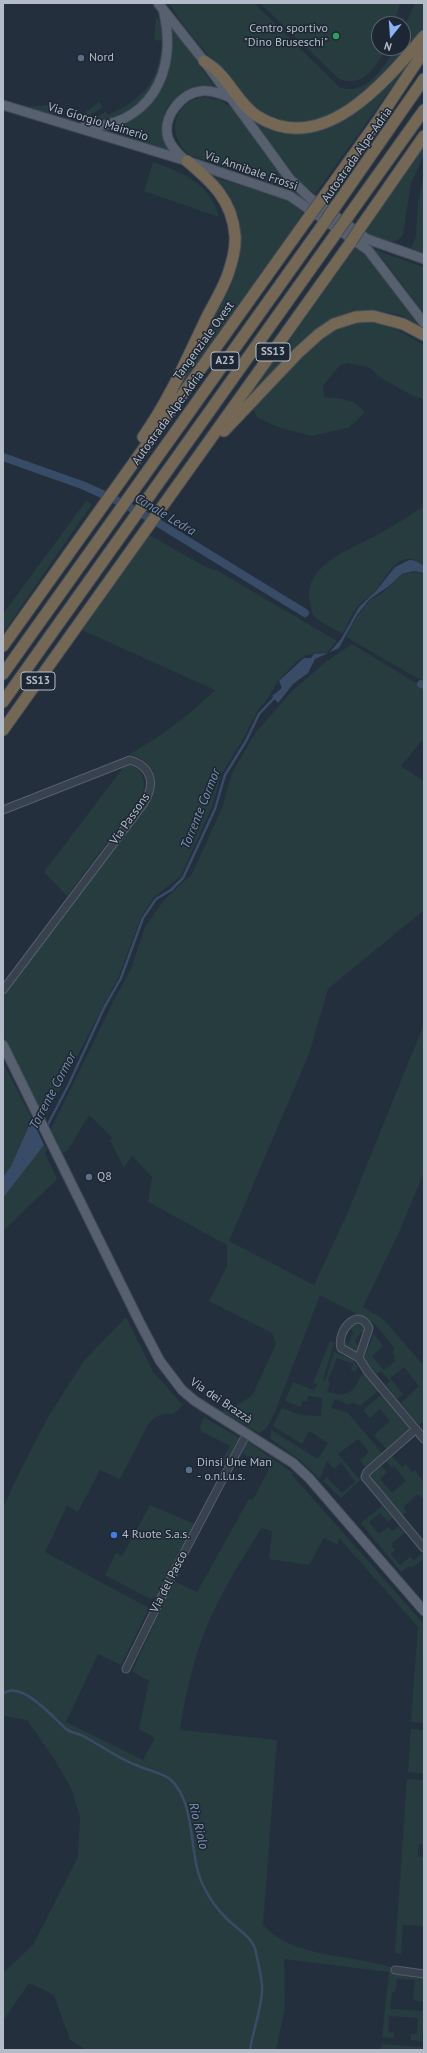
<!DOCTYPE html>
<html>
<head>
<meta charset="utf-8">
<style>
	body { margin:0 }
	#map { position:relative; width:427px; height:2053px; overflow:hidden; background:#242f3e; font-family:"PT Sans",sans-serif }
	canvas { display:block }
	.frame { position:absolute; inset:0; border:4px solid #b4bcc9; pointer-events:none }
	.north { position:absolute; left:371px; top:16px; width:40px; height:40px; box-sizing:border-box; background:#1d2633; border:1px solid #59626f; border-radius:50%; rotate:197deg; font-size:11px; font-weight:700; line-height:16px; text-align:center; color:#b4bcc9 }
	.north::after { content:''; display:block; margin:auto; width:14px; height:18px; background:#8ab4f8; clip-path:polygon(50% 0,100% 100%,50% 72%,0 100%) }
</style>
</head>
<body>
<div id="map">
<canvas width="427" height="2053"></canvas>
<div class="frame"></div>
<div class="north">N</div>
</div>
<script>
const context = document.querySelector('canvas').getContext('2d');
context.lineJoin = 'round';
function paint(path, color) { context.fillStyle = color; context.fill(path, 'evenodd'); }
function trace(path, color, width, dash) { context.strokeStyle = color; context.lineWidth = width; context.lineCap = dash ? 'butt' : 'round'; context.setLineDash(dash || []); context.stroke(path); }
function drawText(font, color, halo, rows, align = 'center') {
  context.font = font + ' "PT Sans",sans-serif'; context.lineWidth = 3; context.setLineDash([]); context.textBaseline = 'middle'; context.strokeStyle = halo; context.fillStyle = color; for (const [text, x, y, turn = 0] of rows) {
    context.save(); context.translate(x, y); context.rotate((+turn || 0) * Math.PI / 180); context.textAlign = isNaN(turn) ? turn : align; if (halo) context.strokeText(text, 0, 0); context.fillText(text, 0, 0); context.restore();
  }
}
const green = new Path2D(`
	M169,3H254L339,87C365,97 384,68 395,48H403V30L415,3H424V30L407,51L354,102L313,123L288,124L268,118L248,103L184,26Z
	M260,3H400L394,24H379V48H385C378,67 360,90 338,78Z
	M156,17C165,27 164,36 163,48C161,93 132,117 89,123L106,111L108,115C144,99 159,81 162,41L154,40Z
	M171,26L215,87C191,81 165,99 162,123C161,134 165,141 168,151L101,131V130C114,122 140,112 150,102C172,83 171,53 171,26Z
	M419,50L315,194L297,179L254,121C281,133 307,137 334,124Z
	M205,97L220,100L232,108L282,176L302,197L282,187L190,155C165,135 173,101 205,97Z
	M99,102L103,107C97,111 90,116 83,119C69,125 39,112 24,107L52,105L57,116L76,119Z
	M424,144V155L411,183L403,235C392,249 376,238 364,230Z
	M153,162C181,171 212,185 219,217L144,191Z
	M424,174V253L411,249L416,236L418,202Z
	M213,177L284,199L304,210L296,224L166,409L239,250Z
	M353,244L375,265L419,325L401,315L385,312L373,311L338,318L241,406L242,400Z
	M369,246L386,254L424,267V313L381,257Z
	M375,322L398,330L424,345V399L413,396L381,378L370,368L349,363L340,365L323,386L324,397C340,398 356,399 365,413L348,428L311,436L278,427L258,418L252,408C285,374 322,320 375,322Z
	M86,501L92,504L3,633V614Z
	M424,506V565C397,546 389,576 374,592C371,596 366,598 362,602C353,609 348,623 343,634C334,628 321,624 314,616C311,612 311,606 310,601C302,566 353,548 377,535C393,526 409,516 424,506Z
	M149,535L206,567L218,571L337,641L328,652L306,655L295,663L278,681L270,695L257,712L242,741L221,775L212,807L181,876L153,898L141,917L119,976L45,1118L3,1035V998L73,901L147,805C159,781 158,764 130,754C162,736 189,715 215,690L82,630Z
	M415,572L424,574V682L346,637L356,618L370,600L382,593L402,575Z
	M352,644L424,688V738L401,766L424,781V910L328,989L309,1054L229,1241L314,1285L347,1214L424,1024V1172L400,1230L363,1307L383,1319L424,1366V1420L419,1425L401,1403L419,1386L404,1367L390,1378L403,1394L397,1399L386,1385L390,1381L381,1371L377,1374L368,1366L364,1359L374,1334L383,1346L372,1356L384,1370L396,1361L393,1358L395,1357L392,1352L395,1349L374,1323L320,1295L275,1412L266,1429L259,1433L223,1412L226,1406L231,1409L252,1396L276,1344L272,1333L209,1301L227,1266V1245L148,1202L152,1177L132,1156L124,1168L110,1140L113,1138L89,1115L68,1150L63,1153L51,1129L115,998L131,969L145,927L164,900L192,874L222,808L232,773L256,732L294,689L327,661Z
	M125,765C143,764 147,782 142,796L67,896L44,872Z
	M3,1062L32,1119L11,1166L3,1177Z
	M44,1145L47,1149L45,1153L57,1179L3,1231V1198Z
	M126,1317L153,1372L183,1405L173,1414C162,1413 157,1415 149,1423L120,1479L100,1470L78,1512L67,1506L45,1552L149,1608L121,1665L98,1654L66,1722L143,1760L155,1738L139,1729L149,1681L132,1671L174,1581L197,1592L249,1499L253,1500L269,1469L242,1453L247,1441L293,1473L292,1475L424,1624L423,1723L411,1722L418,1627L339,1538L338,1545L324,1538L309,1565L269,1559L272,1531L261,1528C247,1552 231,1576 218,1602C198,1641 186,1687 180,1730L277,1740L263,1925C288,1952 329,1954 365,1961C385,1965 404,1970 424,1976V2002L413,2000L415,1980L397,1979L395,1992H392L390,2009L424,2011L422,2041L411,2040V2034H417L418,2018L389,2016L388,2032L394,2033V2038L382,2037L389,1972L284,1959L285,2008L276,2050H87L70,2040L54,1995L29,1983L3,2021V1973L33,1945L78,1857L80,1817L71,1788L53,1757L27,1720L3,1716V1508L20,1471L48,1417L84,1361Z
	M355,1323L362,1325L365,1329V1335L362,1331L355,1341L360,1347L356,1351H350L345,1348V1340L349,1343L350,1342L351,1335L354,1333L349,1327Z
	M330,1341L334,1343L323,1380L325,1381L334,1352L352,1359L358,1367L355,1372L351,1370L353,1364L337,1358L328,1380L330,1382L327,1391C347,1399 354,1393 362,1373L378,1391L360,1406L351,1402L350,1405L335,1399L331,1408L348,1413L382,1453L365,1467L360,1460L369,1452L358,1439L338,1454L360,1480L341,1498L323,1481L327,1477L342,1493L355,1482L341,1462L334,1469L327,1461L320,1479L300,1460L271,1439V1430L318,1459L328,1443L309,1431L302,1444L273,1426L282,1408L301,1415L321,1416L322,1398L308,1396L307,1401H302L301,1407L285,1401L293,1382L314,1390L317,1384L313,1383Z
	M381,1395L409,1429L386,1449L374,1435L390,1421L380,1409L370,1418L363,1410Z
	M204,1417L240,1438L225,1465L217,1461L220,1456L224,1457L230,1446L201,1431L200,1426Z
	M392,1456L402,1467L406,1464L412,1472L415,1470L424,1483V1500L418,1494L403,1507L407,1512L402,1515L369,1476L381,1466L387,1472L380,1479L392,1493L406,1481L394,1466L392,1468L386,1461Z
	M150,1505L195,1524L157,1597L150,1599L105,1575L116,1553L122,1556Z
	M382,1506L392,1518L388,1522L380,1513L369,1522L379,1534L388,1527L392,1531L399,1526L405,1533L393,1542L392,1547L395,1550L391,1554L400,1565L410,1557L414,1561L422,1553L424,1555V1559L411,1568L409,1566L401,1572L361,1523Z
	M411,1729L424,1730V1774L408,1772Z
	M407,1779L424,1780V1845L419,1844L418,1856L424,1857V1926L403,1925L401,1954L395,1953Z
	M382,2044L422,2047V2050H381Z`);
const water = new Path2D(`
	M409,560C415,560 419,562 424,566V573L414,571L402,574L389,586L370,599L357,615L339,648L315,659L308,673L293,684L278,703L272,696L282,688L279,681L304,658H311L314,654L329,653L341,639L359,607L376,591L395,567Z
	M32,1119L44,1145L3,1198V1177L11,1166Z`);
const stream = new Path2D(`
	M46,1128L69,1084L104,1008L121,978L143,918L156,899L171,890L183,878L215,809L225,775L246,741L259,714L276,696
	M3,1694C20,1679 53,1717 65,1728C69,1732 75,1733 81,1735C99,1744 119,1759 136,1765C147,1770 160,1772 170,1779C198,1804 187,1856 204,1887C209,1898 218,1910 227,1919C237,1929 253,1937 256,1952C258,1963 263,1981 262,1991C261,2011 253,2030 250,2050`);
const canal = new Path2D(`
	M3,457L82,485L118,501L155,521L305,613
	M421,684L424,685`);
const minor = new Path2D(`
	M3,810L130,760C153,767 155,785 144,803L3,990
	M359,1358L369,1328C358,1305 336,1332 341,1348L359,1358L368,1372L424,1439
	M416,1429L367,1472L365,1477L424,1548
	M126,1669L175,1570L247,1433
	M395,1970L424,1974`);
const major = new Path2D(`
	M158,3L204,61L290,179L310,198L367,239L424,259
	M3,105L187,161L290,196L368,250L424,323
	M83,127C149,127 178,73 164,13
	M185,160C177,153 171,147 168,138C162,117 181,93 202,91C212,90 222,94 231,98
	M3,1045L139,1321L160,1361L182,1390L195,1401L293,1463L309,1478L424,1611`);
const highway = new Path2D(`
	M204,61C209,65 215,68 219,73C232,86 241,106 257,116C323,158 386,81 424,36
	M322,199L377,122L424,51
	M333,210L424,79
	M347,218L424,110
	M360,228L424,136
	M224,431L298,353L319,334L334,324L356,317L373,316L403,324L424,335
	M143,437C168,402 186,361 204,323C212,306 224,288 229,271C233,259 236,247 235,235C232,200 212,182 187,161
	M3,646L311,214
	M3,674L324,223
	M3,702L337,232
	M3,730L351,242`);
const highwayBridge = new Path2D(`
	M311,214L322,199
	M324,223L333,210
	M337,232L347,218
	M351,242L360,228`);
const markers = [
	[336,36,4,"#2e9e5b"],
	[81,58,4,"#5c6f8a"],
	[89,1177,4,"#5c6f8a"],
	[189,1470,4,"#5c6f8a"],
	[114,1535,4,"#3f7fe0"]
];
const shields = [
	[273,352,34],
	[225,361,28],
	[38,681,34]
];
const shieldNames = [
	["SS13",273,352],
	["A23",225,361],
	["SS13",38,681]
];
const poiNames = [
	["Centro sportivo",328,29,"right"],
	["\"Dino Bruseschi\"",328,43,"right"],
	["Nord",89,58],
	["Q8",97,1177],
	["Dinsi Une Man",197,1463],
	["- o.n.l.u.s.",197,1477],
	["4 Ruote S.a.s.",122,1535]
];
const streetNames = [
	["Via Giorgio Mainerio",98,122,17],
	["Autostrada Alpe-Adria",357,155,-55],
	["Via Annibale Frossi",251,171,19],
	["Tangenziale Ovest",204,341,-54],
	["Autostrada Alpe-Adria",168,418,-54],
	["Via Passons",130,819,-55],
	["Via dei Brazzà",221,1401,34],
	["Via del Pasco",169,1582,-63]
];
const waterNames = [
	["Canale Ledra",165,515,31],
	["Torrente Cormor",201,809,-68],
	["Torrente Cormor",53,1091,-62],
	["Rio Riolo",198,1826,76]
];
paint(green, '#263c3f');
paint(water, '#394c67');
trace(stream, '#394c67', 2.5);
trace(canal, '#394c67', 8);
trace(minor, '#565f6c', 9);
trace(major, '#414a57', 11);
trace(highway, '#434c59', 13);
trace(minor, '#38414e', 7);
trace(major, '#56606e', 9);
trace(highway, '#746855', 11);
trace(highwayBridge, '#434c59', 13, []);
trace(highwayBridge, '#746855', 11);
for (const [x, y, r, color] of markers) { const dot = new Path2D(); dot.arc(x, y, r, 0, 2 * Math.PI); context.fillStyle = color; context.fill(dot); trace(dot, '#1d2633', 1.5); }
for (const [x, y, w] of shields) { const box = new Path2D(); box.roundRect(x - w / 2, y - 9, w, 18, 3); context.fillStyle = '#1d2633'; context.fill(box); trace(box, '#b4bcc9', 1); }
drawText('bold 11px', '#b4bcc9', null, shieldNames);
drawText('12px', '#b4bcc9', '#1d2633', poiNames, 'left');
drawText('12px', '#b4bcc9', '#1d2633', streetNames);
drawText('italic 13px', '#7c92b1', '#1d2633', waterNames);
</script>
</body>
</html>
